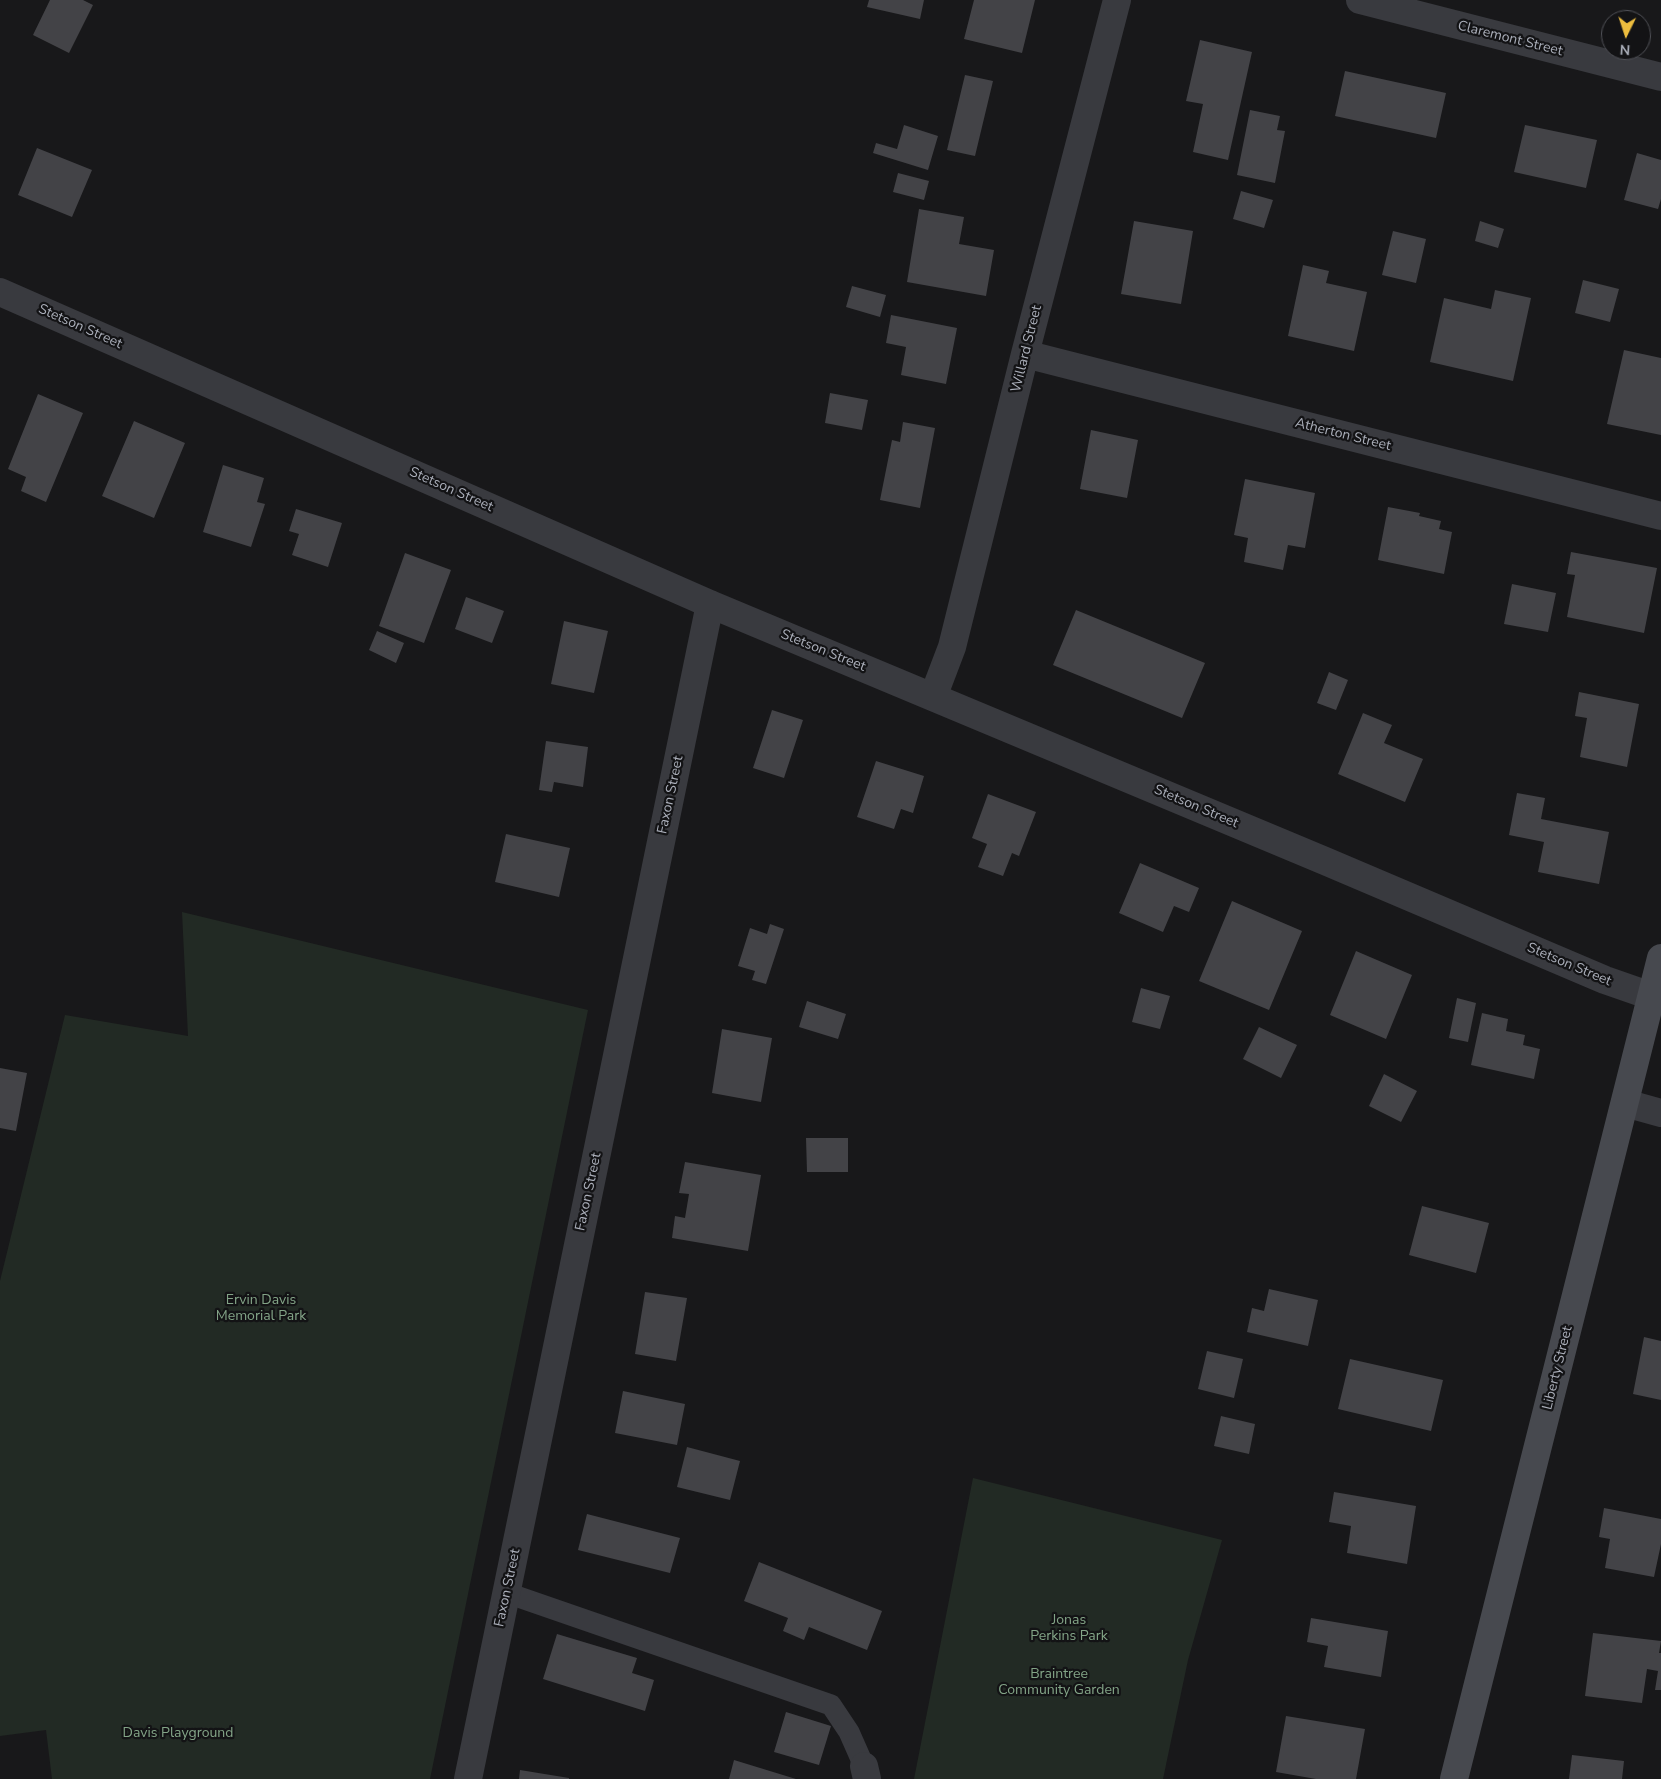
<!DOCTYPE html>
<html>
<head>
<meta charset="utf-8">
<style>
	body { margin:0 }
	#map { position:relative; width:1661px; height:1779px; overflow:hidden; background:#18181a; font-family:"Nunito Sans",sans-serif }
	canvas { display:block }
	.north { position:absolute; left:1601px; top:10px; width:50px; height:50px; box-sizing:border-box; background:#131315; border:1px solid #505157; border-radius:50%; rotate:184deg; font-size:14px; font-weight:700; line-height:20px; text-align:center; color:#abafba }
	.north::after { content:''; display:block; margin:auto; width:18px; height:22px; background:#edbd3e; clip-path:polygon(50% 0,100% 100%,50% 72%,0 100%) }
</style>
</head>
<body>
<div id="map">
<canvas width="1661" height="1779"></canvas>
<div class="north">N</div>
</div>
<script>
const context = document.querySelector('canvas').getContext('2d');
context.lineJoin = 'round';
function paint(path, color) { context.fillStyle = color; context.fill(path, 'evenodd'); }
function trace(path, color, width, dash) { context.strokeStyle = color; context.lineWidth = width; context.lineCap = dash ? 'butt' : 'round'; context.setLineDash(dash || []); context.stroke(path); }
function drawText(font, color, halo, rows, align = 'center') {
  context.font = font + ' "Nunito Sans",sans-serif'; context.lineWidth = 4.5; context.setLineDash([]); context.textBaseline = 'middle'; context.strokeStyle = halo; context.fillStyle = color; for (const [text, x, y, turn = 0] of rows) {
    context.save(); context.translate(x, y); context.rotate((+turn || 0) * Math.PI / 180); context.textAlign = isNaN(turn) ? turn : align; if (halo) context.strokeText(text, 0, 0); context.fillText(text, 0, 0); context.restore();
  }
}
const green = new Path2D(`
	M182,912L588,1010L430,1779H52L46,1730L0,1736V1281L65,1015L188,1036Z
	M973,1478L1222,1540L1188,1660L1163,1779H914Z`);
const building = new Path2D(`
	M50,0H83L93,5L69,53L33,35Z
	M869,0H924L920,19L867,7Z
	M974,0H1035L1022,53L964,39Z
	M1200,40L1252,52L1228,160L1193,152L1203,104L1186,101Z
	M1345,71L1446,93L1436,138L1335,116Z
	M965,75L993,81L975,156L947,150Z
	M1250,110L1280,116L1277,130L1285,131L1275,183L1237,175Z
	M904,125L938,136L928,170L873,153L876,143L897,149Z
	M1525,125L1597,140L1586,188L1514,172Z
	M37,148L92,170L72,217L18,195Z
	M1637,153L1661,160V199L1658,209L1624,200Z
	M898,173L929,181L924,200L893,192Z
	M1241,191L1273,200L1264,228L1233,219Z
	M919,209L964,217L959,244L994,250L986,296L907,282Z
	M1134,221L1193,231L1181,304L1121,294Z
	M1480,221L1504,229L1498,248L1475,241Z
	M1393,231L1426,239L1416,283L1382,275Z
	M1303,265L1329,271L1326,283L1367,292L1354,351L1288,336Z
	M1583,280L1619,289L1610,322L1575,313Z
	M852,286L886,295L880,317L846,307Z
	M1495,290L1531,298L1513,381L1430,362L1444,298L1491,309Z
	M891,315L957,328L946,384L901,375L906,347L886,343Z
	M1624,350L1661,358V435L1607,424Z
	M830,393L868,400L862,430L825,423Z
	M38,394L83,413L46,502L21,491L26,477L8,469Z
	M134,421L185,443L154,518L102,496Z
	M903,422L935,428L920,508L880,500L892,440L900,442Z
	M1091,430L1138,440L1127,498L1080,489Z
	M223,465L264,478L257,502L265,504L251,547L203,532Z
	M1245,479L1315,493L1305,548L1288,545L1283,570L1244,562L1248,538L1234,535Z
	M1388,507L1420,513L1419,516L1441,521L1439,529L1452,532L1444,574L1378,560Z
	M296,509L342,523L328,567L292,555L299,534L289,531Z
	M1571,552L1657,568L1644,633L1567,617L1575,575L1567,574Z
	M405,553L451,570L424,643L379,626Z
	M1512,584L1556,593L1548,632L1504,624Z
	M466,597L504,611L492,643L455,629Z
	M1076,610L1205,663L1182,718L1053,665Z
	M564,621L608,631L594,693L551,684Z
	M377,631L404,643L396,663L369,650Z
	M1329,672L1348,680L1336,710L1317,703Z
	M1579,692L1639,704L1627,767L1580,757L1587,718L1575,716Z
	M772,710L803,720L784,778L753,768Z
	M1363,713L1392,725L1384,743L1423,759L1405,802L1338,774Z
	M546,741L588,747L583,787L554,782L552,792L539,790Z
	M876,761L924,776L913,813L901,809L894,829L857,817Z
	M1517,793L1545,798L1541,819L1609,832L1599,884L1538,872L1544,842L1509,835Z
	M988,794L1036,812L1019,856L1012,853L1003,876L978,867L987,844L972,838Z
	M506,834L570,848L559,897L495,882Z
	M1140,863L1199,888L1189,912L1174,906L1163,932L1119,913Z
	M1232,901L1302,931L1269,1010L1199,981Z
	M770,924L784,929L766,984L752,980L755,971L738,966L750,928L767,934Z
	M1356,951L1412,975L1386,1039L1330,1015Z
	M1141,988L1170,996L1160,1029L1132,1022Z
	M1457,998L1476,1003L1468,1042L1449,1038Z
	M807,1001L846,1014L838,1039L799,1027Z
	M1482,1013L1508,1019L1506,1031L1525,1035L1523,1045L1540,1049L1534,1079L1471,1065Z
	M1259,1027L1297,1045L1281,1078L1243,1059Z
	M722,1029L772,1038L761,1102L712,1093Z
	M0,1068L27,1073L16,1131L0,1128Z
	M1384,1074L1417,1091L1401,1122L1369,1106Z
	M806,1138H848V1172H807Z
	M685,1162L761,1175L748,1251L672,1238L675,1216L685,1218L689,1194L679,1193Z
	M1422,1206L1489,1223L1476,1273L1409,1255Z
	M1269,1289L1318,1300L1308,1346L1247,1332L1252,1308L1264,1311Z
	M645,1292L687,1298L676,1361L635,1354Z
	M1644,1337L1661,1341V1400L1633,1394Z
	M1207,1351L1243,1359L1234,1398L1198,1389Z
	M1350,1359L1443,1380L1431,1431L1338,1409Z
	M623,1391L685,1404L677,1445L615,1433Z
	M1221,1416L1255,1424L1249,1454L1214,1446Z
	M687,1447L740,1461L730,1500L677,1487Z
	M1334,1492L1416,1506L1407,1564L1347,1553L1351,1526L1329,1522Z
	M1604,1508L1661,1519V1544L1654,1577L1605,1568L1610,1539L1599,1537Z
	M587,1514L680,1538L670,1573L578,1550Z
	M759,1562L882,1611L867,1650L809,1627L804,1640L783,1631L788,1618L744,1601Z
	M1311,1618L1388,1631L1381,1677L1324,1667L1328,1646L1307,1642Z
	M1593,1633L1661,1641L1659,1653H1661V1690H1655L1658,1671L1647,1669L1642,1703L1585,1696Z
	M557,1634L637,1658L632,1673L654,1680L645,1711L543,1679Z
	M786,1712L831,1726L819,1765L774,1752Z
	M1286,1716L1365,1729L1356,1779H1316L1276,1772Z
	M1572,1755L1624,1761L1622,1779H1569Z
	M734,1760L796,1779H729Z
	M520,1770L569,1778V1779H519Z`);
const service = new Path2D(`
	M507,1593L831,1705L849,1732L864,1766`);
const minor = new Path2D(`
	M1360,0L1661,77
	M0,292L710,604L1325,861L1605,980L1651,996
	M1025,354L1661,516
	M933,697L952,647L1025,354L1117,0
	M1625,1103L1661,1113
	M864,1766L867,1779
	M468,1779L710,604`);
const secondary = new Path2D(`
	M1454,1779L1661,958`);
const streetNames = [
	["Claremont Street",1510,39,14],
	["Stetson Street",80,327,24],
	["Willard Street",1027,349,-76],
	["Atherton Street",1343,435,14],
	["Stetson Street",451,490,24],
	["Stetson Street",823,651,22],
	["Faxon Street",671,795,-78],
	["Stetson Street",1196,807,23],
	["Stetson Street",1569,965,23],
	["Faxon Street",589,1192,-78],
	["Liberty Street",1558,1368,-76],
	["Faxon Street",508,1588,-78]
];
const parkNames = [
	["Ervin Davis",261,1301],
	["Memorial Park",261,1317],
	["Jonas",1069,1621],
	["Perkins Park",1069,1637],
	["Braintree",1059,1675],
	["Community Garden",1059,1691],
	["Davis Playground",178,1734]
];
paint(green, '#222a24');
paint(building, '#434347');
trace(service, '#393a3f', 21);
trace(minor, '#393a3f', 28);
trace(secondary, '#47494f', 28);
drawText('14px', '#abafba', '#131315', streetNames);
drawText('14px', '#83a487', '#131315', parkNames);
</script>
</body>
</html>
